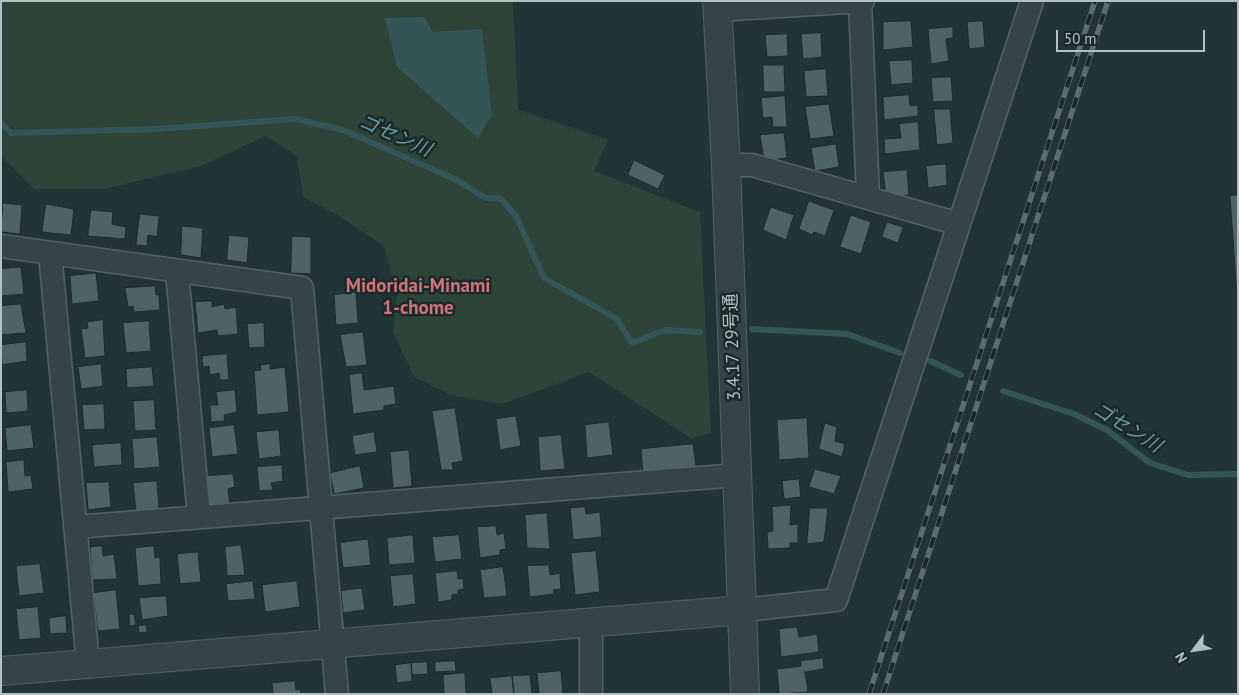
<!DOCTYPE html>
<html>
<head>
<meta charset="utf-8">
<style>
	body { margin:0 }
	#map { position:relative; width:1239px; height:695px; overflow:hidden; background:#223536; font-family:"PT Sans",sans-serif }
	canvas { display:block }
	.frame { position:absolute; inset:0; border:2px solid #afc1c3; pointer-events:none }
	.north { position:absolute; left:1169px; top:625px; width:50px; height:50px; -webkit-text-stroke:4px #1a2a2b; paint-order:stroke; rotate:239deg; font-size:14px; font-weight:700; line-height:20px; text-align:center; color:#afc1c3 }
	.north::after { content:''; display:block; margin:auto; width:18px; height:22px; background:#afc1c3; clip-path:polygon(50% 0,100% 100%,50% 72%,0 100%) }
	.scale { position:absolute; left:1056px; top:30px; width:149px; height:22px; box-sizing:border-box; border:2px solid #afc1c3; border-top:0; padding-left:6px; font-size:15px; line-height:18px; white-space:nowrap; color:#afc1c3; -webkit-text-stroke:4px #1a2a2b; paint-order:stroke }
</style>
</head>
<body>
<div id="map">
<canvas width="1239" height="695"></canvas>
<div class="frame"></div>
<div class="north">N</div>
<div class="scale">50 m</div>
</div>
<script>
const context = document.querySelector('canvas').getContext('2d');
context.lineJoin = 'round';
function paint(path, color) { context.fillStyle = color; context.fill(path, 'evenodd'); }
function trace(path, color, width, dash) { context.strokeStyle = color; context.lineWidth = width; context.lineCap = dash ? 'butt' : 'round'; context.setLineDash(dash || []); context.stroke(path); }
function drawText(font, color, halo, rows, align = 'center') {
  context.font = font + ' "PT Sans","Noto Sans JP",sans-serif'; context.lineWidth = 5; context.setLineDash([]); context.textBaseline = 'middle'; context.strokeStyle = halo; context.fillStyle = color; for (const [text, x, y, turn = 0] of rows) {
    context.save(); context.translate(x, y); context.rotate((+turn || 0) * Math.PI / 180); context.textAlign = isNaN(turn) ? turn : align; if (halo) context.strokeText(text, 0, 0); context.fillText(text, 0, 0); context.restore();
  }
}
const green = new Path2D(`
	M1,1H513L518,110L608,140L594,171L700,212L711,433L691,438L589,372L503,404L450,395L414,377L393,332L397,294L384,246L339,216L303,197L297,156L265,136L201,166L104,189H34L1,155Z`);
const water = new Path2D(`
	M425,17L432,32L482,29L492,115L478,138L397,67L385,18Z`);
const stream = new Path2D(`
	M1,123L11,133L156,129L295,119L343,130L457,180L486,198H500L516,216L544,278L617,319L632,343L665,330L700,332
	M752,329L847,334L900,353
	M930,361L961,375
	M1003,391L1074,414L1107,430L1150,463L1188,475L1238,474`);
const building = new Path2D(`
	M911,21L913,47L883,50V22Z
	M983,21L985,47L969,49L967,22Z
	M953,27V38L946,39L949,61L931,64L928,29Z
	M821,33L822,57L803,59L801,34Z
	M787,34L788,56L767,57L765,35Z
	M912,60L913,83L891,85L889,61Z
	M763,65H784L785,92H764Z
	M826,69L828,96L806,97L804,71Z
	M951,77L953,101L933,102L931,78Z
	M909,95L910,106L918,105V116L884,120L883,97Z
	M785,96L787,127H773L772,117L763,118L761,98Z
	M829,104L834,136L810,139L805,107Z
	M934,109H950L953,143L937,145Z
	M918,122L920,150L885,154L884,139L901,138L899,124Z
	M784,133L787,158L764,161L760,135Z
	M836,144L839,167L815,171L811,148Z
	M634,160L665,175L658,189L628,175Z
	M946,164L947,185L928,188L926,166Z
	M907,170L909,195L886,197L883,172Z
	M1238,195V312L1230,196Z
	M809,201L834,210L825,236L814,232L812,235L799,229Z
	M3,203L22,205L20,234L1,232Z
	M46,204L74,209L71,235L42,232Z
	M771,207L794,215L786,240L763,230Z
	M91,210L113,212L112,224L126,227L125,239L88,236Z
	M140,214L159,216L157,237L148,235L147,246L136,245Z
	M851,215L871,222L861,254L840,247Z
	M887,222L903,227L898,243L882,237Z
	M182,226L203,228L201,258L181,255Z
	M229,235L249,237L247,263L227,260Z
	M292,236L311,237V274L291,273Z
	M21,267L24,294L1,296V269Z
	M96,273L99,301L72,304L70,276Z
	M155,286L156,295H159L160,310L134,312L133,306L128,307L125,288Z
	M356,292L358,323L336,325L334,295Z
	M212,301V307L224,304L225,309L236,307L238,334L218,336L217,330L198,333L195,302Z
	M21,304L26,333L1,335V306Z
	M103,320L105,356L85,358L81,329L88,328L87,322Z
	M149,321L151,351L126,353L123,323Z
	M264,323L265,347L249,348L247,324Z
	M363,332L367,365L346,367L340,335Z
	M26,342L27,361L2,365L1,345Z
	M227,354L229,380H220L219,373L210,375L209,366L203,367L202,356Z
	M101,364L103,386L81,389L78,367Z
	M270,364V369L285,367L289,412L257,415L254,371L261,370L260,365Z
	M152,367L154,386L127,388L126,369Z
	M362,373L364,390L394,386L396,404L384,406V410L353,414L349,375Z
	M27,390L28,411L6,413L5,392Z
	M235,390L237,412L224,415L225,421L211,422L210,405H218L216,392Z
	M154,400L156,430L135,431L133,401Z
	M104,404L105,429L84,430L82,405Z
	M455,408L463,461L452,463L453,470H441L432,411Z
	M516,416L521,446L500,450L496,419Z
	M807,418L809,458L779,460L777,420Z
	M609,422L613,455L587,458L585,425Z
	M825,423L837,427L835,441L845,444L842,457L819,449Z
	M31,425L34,448L7,451L5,428Z
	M234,425L238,454L212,457L209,428Z
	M279,430L281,456L259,459L256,432Z
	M374,432L377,452L355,455L352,436Z
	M561,435L565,469L540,471L538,437Z
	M157,437L160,467L134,469L132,439Z
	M121,443L122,465L94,467L92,445Z
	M693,444L696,466L643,473L641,449Z
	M409,450L412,486L393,488L390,452Z
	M24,460L25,476L31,475L33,489L8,492L6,462Z
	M282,465L283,481L271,483L273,490L259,491L257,467Z
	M360,466L364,488L334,494L330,473Z
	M815,469L841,476L834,494L809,487Z
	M233,474L235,487L228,489L230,505L209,507L206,476Z
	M799,479L801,497L784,499L782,481Z
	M157,481L159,510L136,511L133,483Z
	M109,482L111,507L88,510L86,483Z
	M791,505L790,525L798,524V543H790V548L768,549L767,532L773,531L772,507Z
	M585,507L586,514L600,512L602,537L573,540L570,508Z
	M810,508H828L824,542L807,544Z
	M547,513L550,549L527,548L525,515Z
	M496,526L497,535L504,533L506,549L500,550V555L480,558L477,527Z
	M413,535L415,563L389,565L387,538Z
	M459,535L462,559L435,562L432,537Z
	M368,539L371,565L343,568L340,543Z
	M241,545L245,575L227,576L225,547Z
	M102,546L103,556L114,554L117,579L92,580L90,547Z
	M154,546L155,558L160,557L161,584L138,586L135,548Z
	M596,551L600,592L575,595L571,553Z
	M198,552L201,582L180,584L177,554Z
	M40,564L44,593L19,596L16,566Z
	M549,565L550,575L560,573L561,589L553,590L554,594L530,597L527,566Z
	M503,567L507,596L484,598L480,570Z
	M457,571L458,579L463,578L464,589L458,590V594L452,595V600L438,602L435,573Z
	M413,574L416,604L393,607L390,576Z
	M253,581L255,599L228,601L226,584Z
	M297,581L300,607L265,612L262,585Z
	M362,588L365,610L343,613L341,591Z
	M116,590L120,629L98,631L93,593Z
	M166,596L168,616L142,620L139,598Z
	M38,607L41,638L19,640L16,609Z
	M129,614H134L136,625L130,626Z
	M66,616L67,633L50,634L49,618Z
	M146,625L147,632L139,633L138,626Z
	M797,627L799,637L817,634L819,652L781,657L779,629Z
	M823,658L824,669L805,672L808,692L779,694L777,669L801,666V661Z
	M455,661L456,671L435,672V662Z
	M427,662L428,674L412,675L411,663Z
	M411,663L412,681L397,683L395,665Z
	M561,671L563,694H539L537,673Z
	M465,673L466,694H444L443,675Z
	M530,675L532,694H514L512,676Z
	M512,676L514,694H492L490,678Z
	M295,681L296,690L300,689L301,694H273L272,683Z`);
const minor = new Path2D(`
	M860,1L868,198
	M717,10L863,1
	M726,165H752L959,224
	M1,246L302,288L337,694
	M50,253L88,664
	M177,271L199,517
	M75,527L738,475
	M743,610L836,600L1032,1
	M591,622V694`);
const tertiary = new Path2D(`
	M717,1L726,165L745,694
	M1,671L743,610`);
const rail = new Path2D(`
	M869,694L1095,1
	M883,694L1108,1`);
const streetNames = [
	["3.4.17 29号通",733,347,-92]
];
const waterNames = [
	["ゴセン川",395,136,24],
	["ゴセン川",1127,428,32]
];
const neighbourhoodNames = [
	["Midoridai-Minami",418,287],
	["1-chome",418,309]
];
paint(green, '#2e4438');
paint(water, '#335558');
trace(stream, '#335558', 6);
paint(building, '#4d6365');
trace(building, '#1c2c2d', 1);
trace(minor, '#526364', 25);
trace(tertiary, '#526364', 30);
trace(minor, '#354547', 22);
trace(tertiary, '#354547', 28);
trace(rail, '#596e70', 5.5);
trace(rail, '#1a2a2b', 4, [11]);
drawText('18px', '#afc1c3', '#1a2a2b', streetNames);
drawText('italic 19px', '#6a9da1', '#1a2a2b', waterNames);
drawText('bold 19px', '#d17278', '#1a2a2b', neighbourhoodNames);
</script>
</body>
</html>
